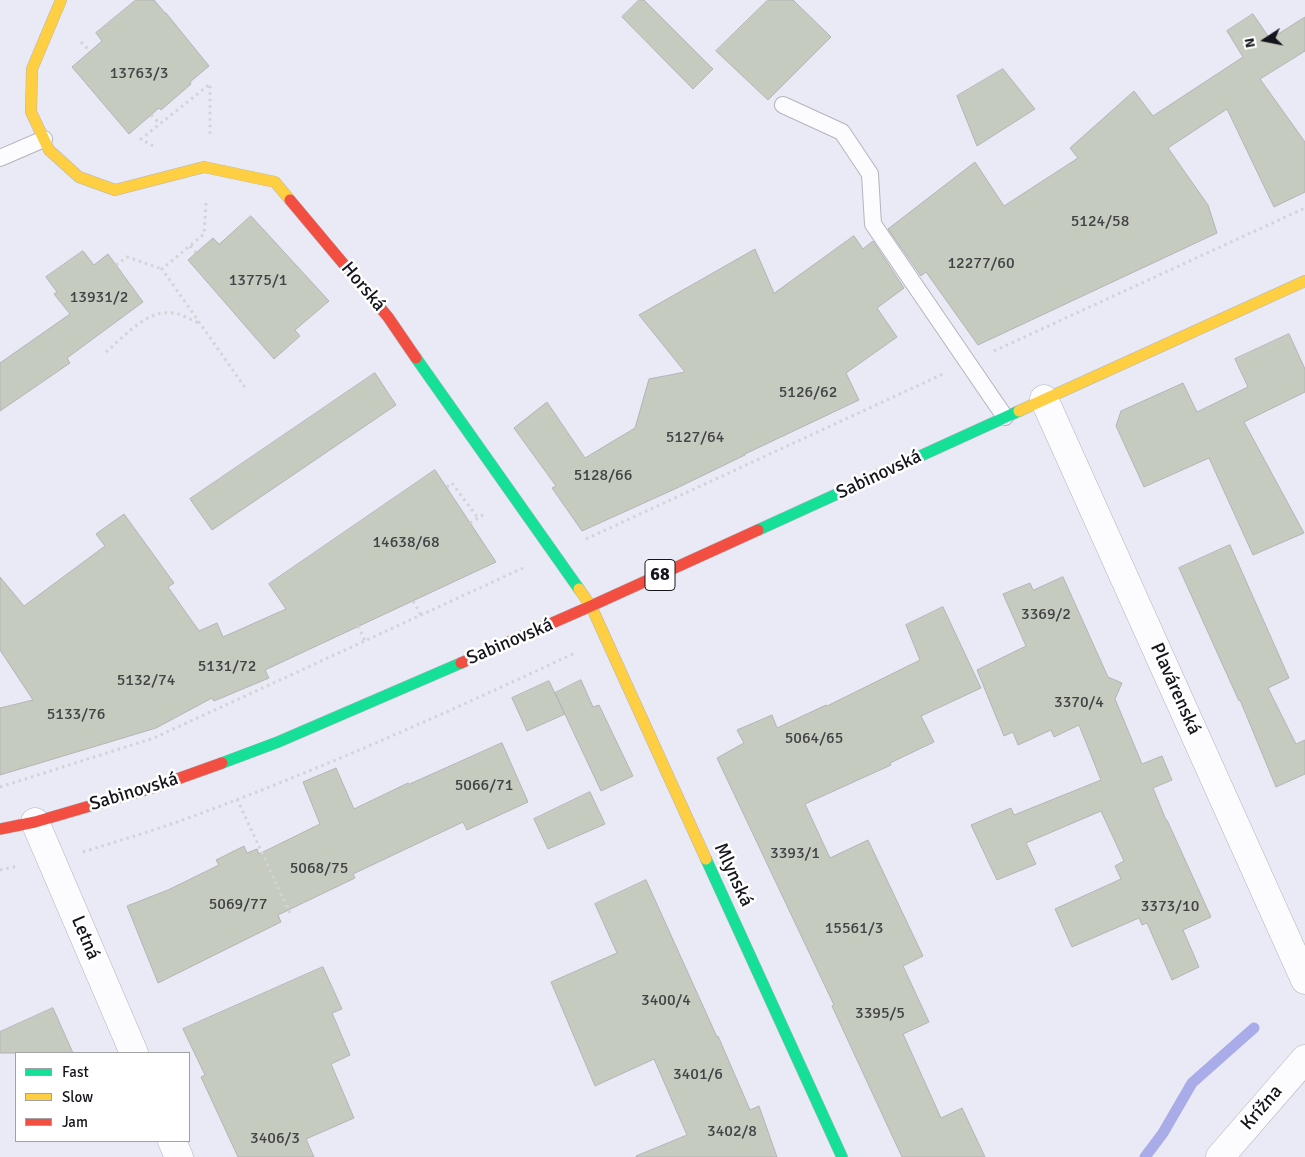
<!DOCTYPE html>
<html>
<head>
<meta charset="utf-8">
<style>
	body { margin:0 }
	#map { position:relative; width:1305px; height:1157px; overflow:hidden; background:#e9eaf5; font-family:Signika,sans-serif }
	canvas { display:block }
	.legend { position:absolute; left:15px; top:1052px; width:175px; height:90px; box-sizing:border-box; background:#fff; border:1px solid #a1a2a5; margin:0; padding:6px 9px; list-style:none; font-size:15px; color:#15161d }
	.legend li { display:flex; align-items:center; gap:10px; height:25px }
	.legend b { width:25px; border:1px solid #a1a2a5 }
	.north { position:absolute; left:1240px; top:15px; width:50px; height:50px; -webkit-text-stroke:4px #fff; paint-order:stroke; rotate:259deg; font-size:14px; font-weight:700; line-height:20px; text-align:center; color:#15161d }
	.north::after { content:''; display:block; margin:auto; width:18px; height:22px; background:#15161d; clip-path:polygon(50% 0,100% 100%,50% 72%,0 100%) }
</style>
</head>
<body>
<div id="map">
<canvas width="1305" height="1157"></canvas>
<ul class="legend">
<li><b style="height:6px;background:#16e098"></b>Fast</li>
<li><b style="height:6px;background:#ffcf43"></b>Slow</li>
<li><b style="height:6px;background:#f24e42"></b>Jam</li>
</ul>
<div class="north">N</div>
</div>
<script>
const context = document.querySelector('canvas').getContext('2d');
context.lineJoin = 'round';
function trace(path, color, width, dash) { context.strokeStyle = color; context.lineWidth = width; context.lineCap = dash ? 'butt' : 'round'; context.setLineDash(dash || []); context.stroke(path); }
function paint(path, color) { context.fillStyle = color; context.fill(path, 'evenodd'); }
function drawText(font, color, halo, rows, align = 'center') {
  context.font = font + ' Signika,sans-serif'; context.lineWidth = 5; context.setLineDash([]); context.textBaseline = 'middle'; context.strokeStyle = halo; context.fillStyle = color; for (const [text, x, y, turn = 0] of rows) {
    context.save(); context.translate(x, y); context.rotate((+turn || 0) * Math.PI / 180); context.textAlign = isNaN(turn) ? turn : align; if (halo) context.strokeText(text, 0, 0); context.fillText(text, 0, 0); context.restore();
  }
}
const stream = new Path2D(`
	M1145,1157L1163,1133L1192,1083L1254,1028`);
const building = new Path2D(`
	M136,0H154L165,13H166L209,66L190,82L191,84L161,110L159,108L129,134L72,67L102,41L96,33Z
	M639,0H644L713,69L693,89L622,17Z
	M768,0H793L831,37L768,100L716,51Z
	M1253,14L1270,39L1305,17V51L1260,79L1305,142V192L1274,207L1227,109L1168,148L1208,205L1217,233L978,345L926,272L921,276L888,229L975,162L1004,206L1078,158L1070,148L1134,91L1153,116L1243,57L1227,31Z
	M1003,69L1035,109L977,146L957,96Z
	M251,216L329,301L295,330L300,336L274,359L188,260L213,238L219,244Z
	M854,236L863,249L873,241L904,288L877,308L897,337L846,373L859,400L745,454V455L677,488L582,531L552,488L556,486L514,428L547,402L585,458L635,428L649,379L685,372L639,315L755,249L774,293Z
	M83,251L94,265L108,254L143,302L67,358L70,363L0,411V363L70,314L54,294L57,292L46,277Z
	M1289,334L1305,369V392L1244,422L1304,533L1253,555L1209,458L1144,487L1116,426L1121,411L1183,383L1197,412L1248,387L1235,359Z
	M375,373L396,405L212,530L190,499Z
	M435,470L496,562L265,670L269,678L214,701L212,698L156,728L0,775V708L33,700L0,650V577L24,606L105,546L96,534L124,514L174,583L168,587L199,631L217,623L223,637L286,609L269,584Z
	M1230,545L1289,678L1268,688L1296,744L1305,740V774L1276,787L1240,700L1239,701L1179,568Z
	M1063,577L1108,677L1122,683L1115,699L1142,764L1162,756L1172,780L1153,788L1166,820H1167L1211,917L1183,930L1199,967L1172,980L1147,923L1142,925L1139,918L1072,947L1055,909L1121,879L1115,866L1124,861L1101,811L1026,843L1036,864L997,880L971,825L1011,808L1014,815L1101,780L1079,725L1054,737L1051,730L1018,745L1013,732L1004,736L977,670L1026,646L1003,594L1030,583L1033,590Z
	M943,607L981,688L921,716L934,742L890,763L891,765L805,804L830,858L868,840L923,956L903,966L929,1022L903,1034L941,1118L962,1108L985,1157H902L832,1006L834,1005L717,758L744,743L737,730L772,715L777,728L826,705L827,706L920,660L906,625Z
	M581,680L593,707L599,705L633,776L601,791L555,693Z
	M549,681L565,714L527,731L512,698Z
	M502,743L528,802L467,830L463,822L353,874L355,878L278,915L281,922L158,983L127,906L168,890L219,865L216,860L244,846L247,853L257,849L259,854L320,824L303,782L336,768L354,809L408,783L409,784Z
	M590,792L605,824L548,849L534,819Z
	M646,880L717,1037L718,1036L750,1110L759,1106L777,1157H636V1156L687,1135L654,1059L595,1086L551,982L617,953L595,904Z
	M323,967L342,1009L332,1013L350,1055L331,1064L354,1118L306,1139L314,1157H238L201,1077L205,1075L183,1029Z
	M53,1008L73,1053H0V1032Z`);
const path = new Path2D(`
	M81,42L90,51
	M151,115L160,124
	M153,146L141,139L210,84V134
	M206,203L204,234L162,269L246,389
	M190,246L196,253
	M116,265L127,257L162,269
	M994,351L1305,208
	M106,352C124,337 147,309 173,313C182,314 191,320 199,323
	M447,487L452,483L478,518
	M470,523L486,513
	M586,539L943,374
	M413,601L421,615
	M358,626L365,641
	M0,787L154,738L523,568
	M237,799L290,913
	M83,852C114,842 146,833 177,822C313,773 444,714 575,653
	M0,870L18,866`);
const lane = new Path2D(`
	M783,105L842,132L870,174L873,224L1005,417
	M0,158L44,139`);
const street = new Path2D(`
	M1044,399L1305,980
	M35,822L134,1053
	M172,1141L179,1157
	M1220,1157L1305,1059`);
const fast = new Path2D(`
	M416,358L579,589
	M758,530L1019,411
	M222,763L278,742L461,663
	M706,859L842,1157`);
const slow = new Path2D(`
	M61,0L32,69L31,112L49,150L79,177L115,190L204,167L275,182L290,200
	M1019,411L1305,281
	M579,589L591,606L706,859`);
const jam = new Path2D(`
	M290,200L388,317L416,358
	M461,663L591,606L758,530
	M0,829L35,822L155,787L222,763`);
const numberNames = [
	["13763/3",139,74],
	["5124/58",1100,222],
	["12277/60",981,264],
	["13775/1",258,281],
	["13931/2",99,298],
	["5126/62",808,393],
	["5127/64",695,438],
	["5128/66",603,476],
	["14638/68",406,543],
	["3369/2",1046,615],
	["5131/72",227,667],
	["5132/74",146,681],
	["3370/4",1079,703],
	["5133/76",76,715],
	["5064/65",814,739],
	["5066/71",484,786],
	["3393/1",795,854],
	["5068/75",319,869],
	["5069/77",238,905],
	["3373/10",1170,907],
	["15561/3",854,929],
	["3400/4",666,1001],
	["3395/5",880,1014],
	["3401/6",698,1075],
	["3402/8",732,1132],
	["3406/3",275,1139]
];
const shields = [
	[660,575,30]
];
const shieldNames = [
	["68",660,575]
];
const streetNames = [
	["Horská",363,287,50],
	["Sabinovská",879,475,-25],
	["Sabinovská",510,642,-23],
	["Plavárenská",1175,689,66],
	["Sabinovská",134,792,-17],
	["Mlynská",733,875,65],
	["Letná",85,938,67],
	["Krížna",1262,1108,-49]
];
trace(stream, '#aaacea', 11);
paint(building, '#c5cbbf');
trace(building, '#b3b4b6', 1);
trace(lane, '#b3b4bc', 18);
trace(street, '#b3b4bc', 29);
trace(fast, '#b3b4bc', 12);
trace(slow, '#b3b4bc', 12);
trace(jam, '#b3b4bc', 12);
trace(path, '#d3d3d6', 3, [2.5, 4]);
trace(lane, '#fcfcfe', 16);
trace(street, '#fcfcfe', 28);
trace(fast, '#16e098', 11);
trace(slow, '#ffcf43', 11);
trace(jam, '#f24e42', 11);
drawText('16px', '#414346', null, numberNames);
for (const [x, y, w] of shields) { const box = new Path2D(); box.roundRect(x - w / 2, y - 15.5, w, 31, 4); context.fillStyle = '#fff'; context.fill(box); trace(box, '#15161d', 1); }
drawText('bold 18px', '#15161d', null, shieldNames);
drawText('19px', '#15161d', '#fff', streetNames);
</script>
</body>
</html>
